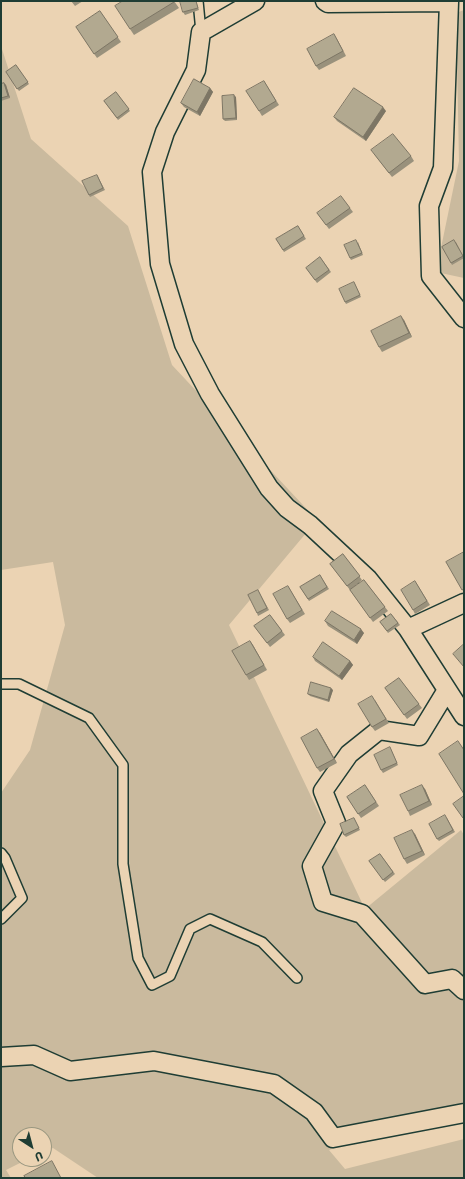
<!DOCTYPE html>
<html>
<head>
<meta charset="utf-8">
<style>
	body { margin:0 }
	#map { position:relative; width:465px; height:1179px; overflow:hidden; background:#ebd3b3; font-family:Sriracha,sans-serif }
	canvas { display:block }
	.frame { position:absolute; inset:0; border:2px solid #1f3d34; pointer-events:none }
	.north { position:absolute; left:12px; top:1127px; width:40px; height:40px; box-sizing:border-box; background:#ebd3b3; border:1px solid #999780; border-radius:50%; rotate:144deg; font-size:11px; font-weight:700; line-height:16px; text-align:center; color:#1f3d34 }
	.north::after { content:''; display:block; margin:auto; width:14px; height:18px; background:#1f3d34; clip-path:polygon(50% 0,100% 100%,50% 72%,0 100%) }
</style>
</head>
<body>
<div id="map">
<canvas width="465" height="1179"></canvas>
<div class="frame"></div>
<div class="north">U</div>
</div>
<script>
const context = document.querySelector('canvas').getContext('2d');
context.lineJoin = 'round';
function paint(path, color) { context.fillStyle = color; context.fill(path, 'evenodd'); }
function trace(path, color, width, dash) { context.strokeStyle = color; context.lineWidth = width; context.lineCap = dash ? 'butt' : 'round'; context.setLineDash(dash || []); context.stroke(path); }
const green = new Path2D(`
	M464,10V278L436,272L459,161L456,13Z
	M1,46L31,139L128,226L172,365L317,520L229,625L365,909L461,830L464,835V1102L329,1150L345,1169L464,1139V1178H98L53,1148L44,1152V1135H20V1159H28L6,1170L11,1178H1V793L30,750L65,625L53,562L1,570Z`);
const lane = new Path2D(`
	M198,1L201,32
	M1,684H19L89,718L123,765V864L138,958L152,985L170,976L190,929L210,919L262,942L297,978
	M1,853L5,858L22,898L1,919`);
const street = new Path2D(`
	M255,1L201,32L196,70L165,132L152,172L160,264L184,344L210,394L269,488L287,508L310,525L368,579L408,629L464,716
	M325,1L328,3L449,2L443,168L429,206L431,276L464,318
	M408,629L464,603
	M447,690L419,736L379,730L349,754L323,791L336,823L312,866L323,902L362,914L425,984L452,979L464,990
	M1,1057L34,1055L70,1071L154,1061L274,1084L314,1112L333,1138L464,1113`);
const wall = new Path2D(`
	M71,1H83L75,6Z
	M174,1L179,8L134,35L130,29Z
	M196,1L199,10L185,15L183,12Z
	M100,11L121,42L97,58L76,27Z
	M334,34L346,56L319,70L316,66Z
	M16,65L29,84L19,91L6,72Z
	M264,81L279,105L262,116L259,111Z
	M4,83L6,85L10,98L1,101V84Z
	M210,88L213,92L200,116L184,107L181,103Z
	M116,92L130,111L118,120L104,101Z
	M236,97L237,120L225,121L223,119Z
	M386,111L366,141L337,121L334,117Z
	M374,154L411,156L414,161L392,177Z
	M97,175L105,190L90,197L89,195Z
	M350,208L353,212L329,229L317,213Z
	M298,226L306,239L284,252L276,239Z
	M358,242L363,255L351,260L350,258Z
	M456,242L464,258L452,265L451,263Z
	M320,257L331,272L317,283L306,268Z
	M354,282L361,297L346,304L345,302Z
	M404,320L412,337L382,352L379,347Z
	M343,554L362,580L350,590L330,564Z
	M320,575L329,589L309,601L300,587Z
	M364,580L388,611L373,622L350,590Z
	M415,581L430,605L415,614L413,610Z
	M288,586L305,614L290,623L287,619Z
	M258,590L269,610L258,616L257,613Z
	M391,614L400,625L388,633L380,622Z
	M270,615L285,635L270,647L254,626Z
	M325,621L364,633L357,644L328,626Z
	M250,641L267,670L249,680L246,675Z
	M313,657L350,661L353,665L342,680L315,661Z
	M399,678L422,708L407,719L385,688Z
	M333,690L329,702L310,696L308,694Z
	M375,700L389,723L375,731L372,727Z
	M320,733L337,763L320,772L317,768Z
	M390,747L398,765L383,773L381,770Z
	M365,785L379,806L361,818L347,797Z
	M425,789L432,805L410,816L408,811Z
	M354,818L360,830L346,837L344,835Z
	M447,818L455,832L439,841L437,839Z
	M415,834L425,855L407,864L404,859Z
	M380,854L395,874L385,882L369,861Z`);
const shadedWall = new Path2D(`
	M334,34L337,39L346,56L343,51Z
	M4,83L6,85L10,98L8,96Z
	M210,88L213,92L200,116L197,112Z
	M234,95L236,97L237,120L236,118Z
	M383,107L386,111L366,141L363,137Z
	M401,316L404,320L412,337L409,333Z
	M361,629L364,633L357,644L354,640Z
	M250,641L253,645L267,670L264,665Z
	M350,661L353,665L342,680L339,676Z
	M331,688L333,690L329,702L328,700Z
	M317,729L320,733L337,763L334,759Z
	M422,785L425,789L432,805L429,801Z
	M412,830L415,834L425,855L422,851Z`);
const building = new Path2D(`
	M123,1H174V2L130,29L115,6Z
	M180,1H196L198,8L183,12Z
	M100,11L118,37L94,54L76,27Z
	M334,34L343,51L316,66L307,49Z
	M16,65L28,82L17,89L6,72Z
	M194,79L210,88L197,112L181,103Z
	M264,81L276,101L259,111L246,91Z
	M4,83L8,96L1,98V84Z
	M354,88L383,107L363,137L334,117Z
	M116,92L129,109L117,118L104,101Z
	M234,95L236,118L223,119L222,96Z
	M393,134L411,156L389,173L371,150Z
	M97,175L103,188L89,195L82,181Z
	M341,196L350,208L326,225L317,213Z
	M298,226L304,236L283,250L276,239Z
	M356,240L362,253L350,258L344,245Z
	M454,240L463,256L451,263L442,247Z
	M320,257L329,270L315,280L306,268Z
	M354,282L360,295L345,302L339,289Z
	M401,316L409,333L379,347L371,331Z
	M464,552V589L462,590L446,562Z
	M343,554L360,576L347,586L330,564Z
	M320,575L327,587L308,599L300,587Z
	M364,580L385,607L370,618L350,590Z
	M415,581L427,601L413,610L401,590Z
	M288,586L302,610L287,619L273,594Z
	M258,590L267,608L257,613L248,595Z
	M332,611L361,629L354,640L325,621Z
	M391,614L398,623L387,631L380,622Z
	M270,615L282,631L267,643L254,626Z
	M250,641L264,665L246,675L232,651Z
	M323,642L350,661L339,676L313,657Z
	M464,644V667L453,654Z
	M399,678L419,704L404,715L385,688Z
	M311,682L331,688L328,700L308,694Z
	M372,696L386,719L372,727L358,704Z
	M317,729L334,759L317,768L301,738Z
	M458,741L464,750V794L439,754Z
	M390,747L397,763L381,770L374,755Z
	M365,785L376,802L358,814L347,797Z
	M422,785L429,801L408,811L400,795Z
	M464,796V818H463L453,804Z
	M445,815L453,830L437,839L429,824Z
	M354,818L359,828L344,835L340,824Z
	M412,830L422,851L404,859L394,838Z
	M380,854L393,872L383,880L369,861Z
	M52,1161L61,1178H26L24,1176Z`);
paint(green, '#caba9e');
trace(lane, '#1f3d34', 12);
trace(street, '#1f3d34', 21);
trace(lane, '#ebd3b3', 9);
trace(street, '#ebd3b3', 18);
paint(wall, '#99917c');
paint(shadedWall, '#7d7665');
paint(building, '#b2a990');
trace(building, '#7d7665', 1);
</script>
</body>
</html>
